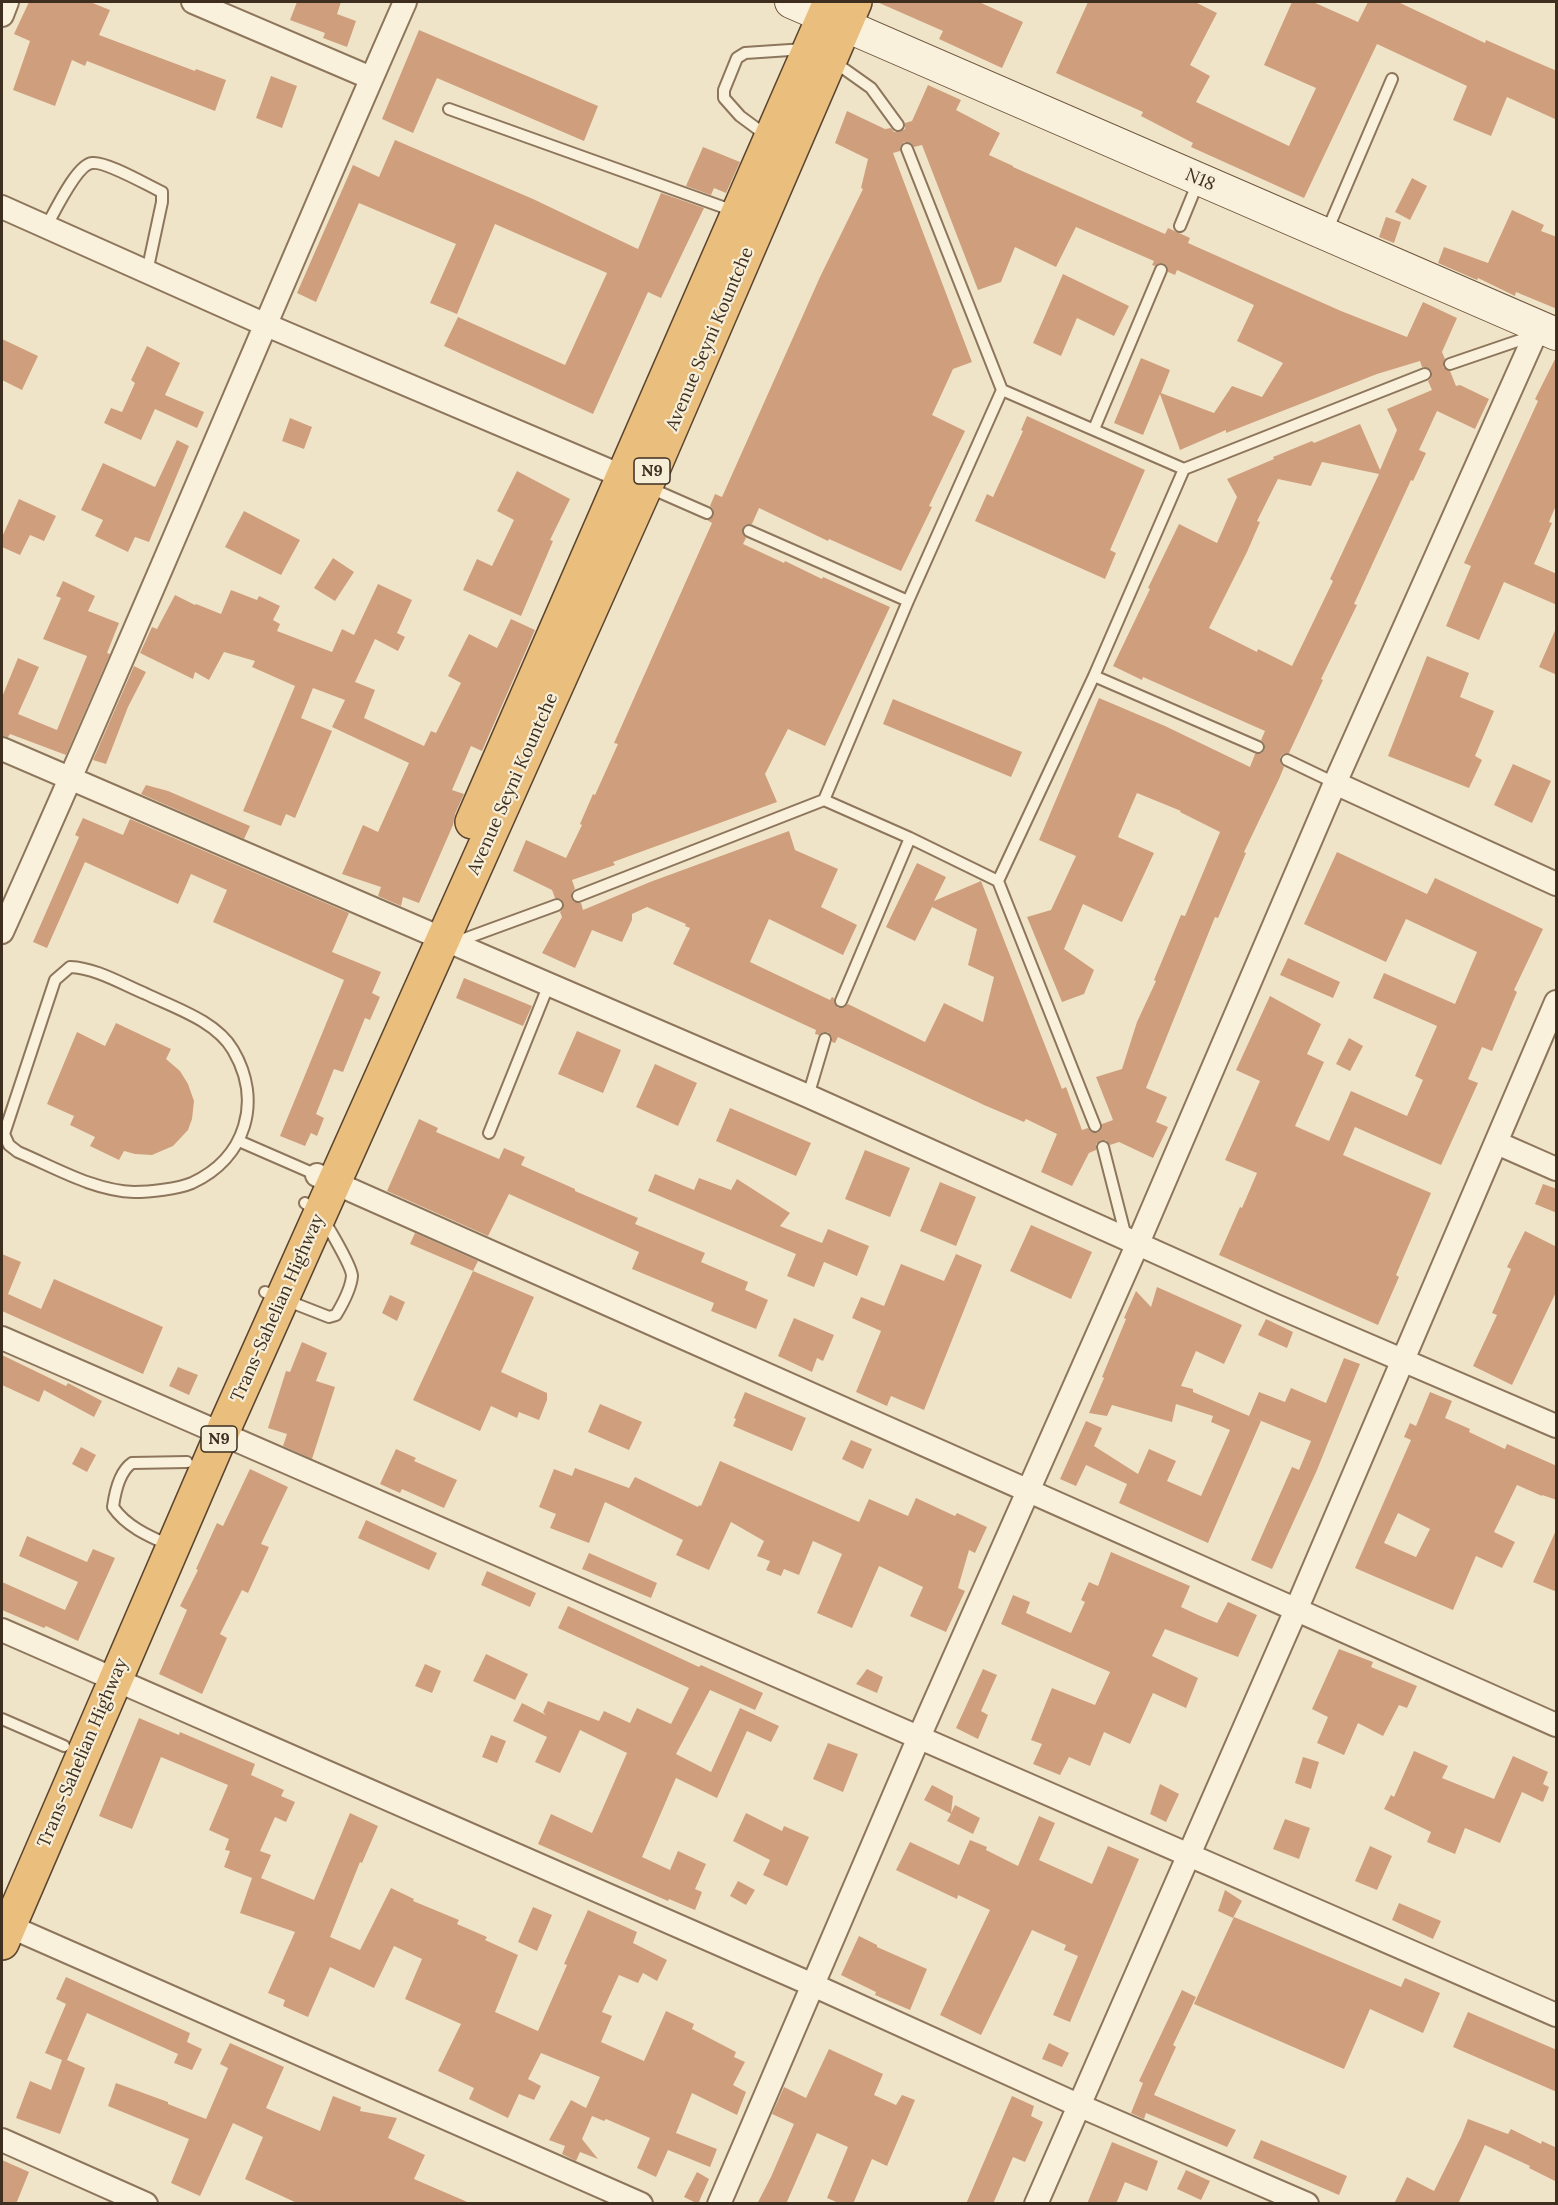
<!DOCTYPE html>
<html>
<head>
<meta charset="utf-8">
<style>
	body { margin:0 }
	#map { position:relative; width:1558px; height:2205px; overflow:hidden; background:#f0e4c8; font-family:Lora,serif }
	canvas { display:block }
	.frame { position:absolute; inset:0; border:3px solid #3d2e20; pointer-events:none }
</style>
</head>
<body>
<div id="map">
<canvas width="1558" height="2205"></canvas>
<div class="frame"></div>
</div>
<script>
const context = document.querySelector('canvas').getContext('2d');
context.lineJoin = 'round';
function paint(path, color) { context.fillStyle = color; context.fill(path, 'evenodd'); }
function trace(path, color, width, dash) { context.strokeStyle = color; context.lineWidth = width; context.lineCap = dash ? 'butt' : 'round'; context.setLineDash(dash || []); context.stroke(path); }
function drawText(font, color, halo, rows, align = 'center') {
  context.font = font + ' Lora,serif'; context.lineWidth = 4.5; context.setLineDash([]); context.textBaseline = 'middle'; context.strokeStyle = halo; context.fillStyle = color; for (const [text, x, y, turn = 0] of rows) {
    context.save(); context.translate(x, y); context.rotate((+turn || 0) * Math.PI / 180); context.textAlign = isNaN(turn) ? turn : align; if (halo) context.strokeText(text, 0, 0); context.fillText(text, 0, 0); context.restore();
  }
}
const building = new Path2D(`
	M29,2H90L110,10L99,35L195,71L196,69L226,80L215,111L87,61L85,66L72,60L55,106L13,90L30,41L14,34Z
	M297,2H341L337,14L356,21L347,47L323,38L325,33L290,20Z
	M877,2H979L1023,22L1002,68L939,39L943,31Z
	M1088,2H1195L1217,13L1190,65L1210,76L1196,102L1289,146L1316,88L1264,65L1292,2H1313L1358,22L1368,2H1398L1485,43L1486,40L1536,62L1557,71V120L1507,97L1491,136L1453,120L1467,86L1377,44L1304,198L1191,147L1193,143L1141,116L1143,112L1056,73Z
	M419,30L598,106L584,141L437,78L413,133L382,119Z
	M271,76L297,86L282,128L256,118Z
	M928,85L961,100L956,110L1000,133L989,155L1013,166V167L1165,234L1168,228L1190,238L1188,243L1341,311L1407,337L1423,302L1457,318L1442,352L1445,359L1443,367L1450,371L1456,386L1460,385L1489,399L1475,429L1437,411L1419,450L1426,453L1413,481L1411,480L1354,604L1357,605L1321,679L1323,680L1289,753L1283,754L1280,757L1281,764L1284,767L1279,779L1244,852L1246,853L1218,918L1215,917L1146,1088L1167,1097L1156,1122L1168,1127L1153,1158L1119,1142L1110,1145L1106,1140H1101L1096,1144V1150L1089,1153L1072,1186L1041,1172L1057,1134L1026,1119L1024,1122L984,1105L838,1037L835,1043L832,1042V1037L828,1032H823L819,1035L815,1034L816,1030L673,964L690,928L685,926L686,924L647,907L632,914V920L622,942L592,930L575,968L542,953L562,917L560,912L563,909L564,903L561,899L555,898L552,890L513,871L526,840L566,858L582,825L580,824L593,794L595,795L618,744L614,743L712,523L707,520L714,515L713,509L710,506L715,494L722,497L820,277L863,189L861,188L868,159L835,143L847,111L885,129L891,128L894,132H899L905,129V123L912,121ZM904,142L911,143L914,147L922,145L978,290L1001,282L1015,247L1056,267L1076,227L1154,261L1152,265L1155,266L1160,263H1163L1167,266L1168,272L1175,275L1177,270L1254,305L1237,341L1283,363L1262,397L1232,386L1214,413L1161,393L1170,370L1141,358L1114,423L1143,435L1160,394L1180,450L1226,430V433L1377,374L1420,361L1422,367L1429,368L1432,372L1431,378L1428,381L1432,390L1387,409L1397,430L1380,470L1360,424L1314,443L1312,441L1273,457L1274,459L1227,479L1237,497L1217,543L1179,524L1148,588L1150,589L1113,666L1142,680L1143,677L1265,731L1261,740L1264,743L1265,749L1262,753L1255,754L1250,767L1165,726L1099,698L1039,840L1076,856L1051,910L1027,917L1062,1002L1084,994L1094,970L1064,949L1083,904L1122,922L1154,853L1118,837L1137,793L1181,811L1180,812L1220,832L1185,916L1181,915L1154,980L1156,981L1137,1022L1122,1069L1096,1077L1113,1120L1102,1124L1101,1130L1097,1133L1091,1132L1088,1128L1082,1130L1066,1087L1062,1089L981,881L934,901L946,877L917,863L886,927L915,941L932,907L977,929L968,965L994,977L983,1022L944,1003L925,1042L848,1004L842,1008H838L834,1002V998L832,997L830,1000L750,962L769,919L843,955L857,925L821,907L838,869L795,850L789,831L650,882L583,910L581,903L574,902L571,898L572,892L575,889L572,880L615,865L613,862L777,802L765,774L788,729L825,746L890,607L823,577L822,579L785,561L784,563L743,544L746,538L742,531L745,525L752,524L759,508L828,541L829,539L901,571L932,507L929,506L965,431L932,415L953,369L972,362L893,153L900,151V147ZM1322,462L1379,474L1330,579L1333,581L1292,666L1258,649L1257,652L1209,628L1247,552L1260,522L1257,521L1278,479L1311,486Z
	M395,140L533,199L638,249L661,193L704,208L661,298L648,292L593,414L444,346L458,317L565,365L607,273L495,224L457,314L430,303L456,244L359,203L316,302L297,293L353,165L379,177Z
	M703,147L740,162L726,193L714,188L711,195L686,186Z
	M1412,178L1427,186L1410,220L1395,212Z
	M1512,210L1544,225L1541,231L1557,237V309L1516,292L1515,296L1478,278L1477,280L1438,263L1444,247L1488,263Z
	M1386,217L1401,222L1394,243L1379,237Z
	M1063,274L1129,306L1114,336L1077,318L1061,356L1033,343Z
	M2,339L38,356L22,390L2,380Z
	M147,346L180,363L165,395L204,412L197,428L155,409L141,440L104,423L111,408L122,412L135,383L131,380Z
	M1557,355V503L1549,522L1552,523L1534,564L1557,574V605L1504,582L1479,640L1446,626L1471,566L1464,563L1538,401L1535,399Z
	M1027,416L1145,470L1110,550L1116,553L1105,579L975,521L987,494L993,497L1023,431L1021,430Z
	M290,418L312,427L304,449L282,441Z
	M177,440L189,446L149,542L135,537L128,552L95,536L103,520L81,510L103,463L155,487Z
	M517,471L570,499L550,540L553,541L521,616L463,590L477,559L492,566L514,520L497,511Z
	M19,499L56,516L44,541L30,535L20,555L2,547V537Z
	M244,511L300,540L281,575L225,547Z
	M333,558L354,572L335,601L314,588Z
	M63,581L95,596L88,611L119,623L107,653L110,654L66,755L10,734L8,737L2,736V697L18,658L39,667L18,714L57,730L87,656L43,639L61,598L56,596Z
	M378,584L412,600L397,633L405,637L398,651L375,639L355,682L375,690L364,718L424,746L431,731L436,733L461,683L448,676L469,634L497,648L511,619L535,630L482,751L471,746L452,790L464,794L455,814L453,825L419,903L403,897L401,906L378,896L381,887L342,874L363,825L378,832L409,763L332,727L345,700L313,688L301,718L332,731L295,818L286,814L281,826L243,811L295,686L252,667L255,661L224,652L209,680L195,672L193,679L140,653L152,627L157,629L175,595L195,605L196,604L221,614L231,590L257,600L259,596L280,606L273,620L280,624L277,631L332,652L342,629L354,635Z
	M1557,626V675L1539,667Z
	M1427,656L1469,673L1460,697L1494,711L1475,756L1482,760L1469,788L1388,756Z
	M134,666L146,672L128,707L106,764L93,760Z
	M893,699L1022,752L1011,777L883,724Z
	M1513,764L1551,781L1532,823L1494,805Z
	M146,785L168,791L250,826L244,839L141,794Z
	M83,818L123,835L130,819L349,913L332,952L381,972L372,993L380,997L370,1020L365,1018L343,1072L334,1069L316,1114L324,1118L317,1136L311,1133L305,1146L280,1136L344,980L213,922L227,890L191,874L178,904L85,862L47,948L33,942L79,837L75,835Z
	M1337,852L1427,894L1435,878L1543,929L1514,990L1517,992L1492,1051L1482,1047L1468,1079L1478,1083L1441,1165L1355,1127L1343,1155L1431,1193L1396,1275L1399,1277L1378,1325L1219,1255L1240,1207L1242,1208L1257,1173L1225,1160L1260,1081L1236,1070L1270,996L1321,1024L1307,1054L1324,1062L1295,1126L1329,1141L1351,1091L1407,1116L1423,1080L1415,1076L1437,1026L1373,998L1384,973L1455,1004L1477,952L1406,919L1386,962L1304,924Z
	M1288,958L1340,982L1333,998L1280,975Z
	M464,978L532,1006L523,1026L456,998Z
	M116,1023L171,1049L166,1059L180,1071L188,1084L194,1101L192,1119L188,1130L173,1146L152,1155L135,1154L124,1151L119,1160L90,1146L95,1137L70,1125L74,1116L47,1104L77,1032L105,1046Z
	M577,1031L621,1050L603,1093L558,1074Z
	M1349,1038L1363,1046L1350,1071L1336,1064Z
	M655,1064L697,1083L678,1126L636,1107Z
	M730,1108L811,1143L796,1176L716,1141Z
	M419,1119L438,1128L436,1132L499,1159L504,1148L525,1157L521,1165L575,1189V1191L638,1218L635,1224L705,1253L701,1262L748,1282L745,1290L768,1300L756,1329L711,1311L714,1303L632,1269L639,1252L509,1194L488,1236L387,1191Z
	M865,1150L910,1168L890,1217L845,1199Z
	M655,1174L694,1190L699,1178L731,1190L737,1179L790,1213L780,1226L822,1243L828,1229L869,1246L857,1276L824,1262L814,1287L787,1276L796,1254L648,1191Z
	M940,1182L976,1197L956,1246L920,1231Z
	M1543,1184L1557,1189V1213L1535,1204Z
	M1031,1225L1092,1252L1071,1299L1010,1271Z
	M1525,1231L1557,1247V1290L1512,1385L1473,1366L1497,1315L1492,1313L1511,1269L1507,1267Z
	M415,1233L478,1261L473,1271L410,1244Z
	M2,1254L21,1262L8,1294L41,1309L54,1279L163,1327L143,1374L2,1311Z
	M956,1254L982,1265L924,1410L891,1396L887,1406L856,1392L881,1331L852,1318L861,1297L884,1306L901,1264L944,1281Z
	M473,1271L534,1297L501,1372L547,1393V1400L539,1420L519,1412L517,1418L491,1406L480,1431L413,1400Z
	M1157,1287L1242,1325L1224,1364L1196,1351L1181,1386L1193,1389V1392L1261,1421L1208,1543L1119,1503L1127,1484L1086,1465L1076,1486L1060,1479L1086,1421L1102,1428L1094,1446L1138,1474L1149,1449L1176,1461L1167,1481L1201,1496L1230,1430L1211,1422L1213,1416L1176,1404L1172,1422L1112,1405L1107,1416L1089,1413L1104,1378L1102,1377L1126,1319L1124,1318L1136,1291L1151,1307Z
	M390,1295L405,1302L397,1321L382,1313Z
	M794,1318L834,1335L823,1361L817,1358L812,1372L778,1356Z
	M1266,1319L1293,1332L1287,1348L1258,1335Z
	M302,1342L327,1353L316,1381L335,1387L312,1459L283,1446L287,1434L268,1428L286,1371L290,1372Z
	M2,1355L66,1386L68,1383L102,1401L94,1417L44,1390L39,1402L2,1385Z
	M1344,1358L1360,1364L1317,1470L1272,1569L1251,1560L1292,1467L1299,1470L1311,1441L1249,1416L1259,1392L1285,1402L1291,1388L1326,1403Z
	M178,1367L198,1375L189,1395L169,1386Z
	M745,1392L806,1418L792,1451L733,1426L736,1419L734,1418Z
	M1430,1392L1452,1401L1445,1418L1470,1429L1469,1432L1505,1449L1507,1444L1557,1466V1500L1542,1495V1496L1517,1485L1494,1532L1515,1542L1502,1568L1476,1556L1453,1610L1355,1568L1411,1440L1404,1437L1410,1423L1416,1426ZM1398,1513L1430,1529L1416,1557L1384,1543Z
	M600,1404L642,1422L629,1450L588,1432Z
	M851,1440L872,1449L863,1469L842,1459Z
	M81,1447L96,1455L87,1472L72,1464Z
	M396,1449L416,1458L414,1461L457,1480L444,1508L402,1489L400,1493L380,1484Z
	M720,1461L859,1522L869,1499L908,1516L916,1498L955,1516L957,1513L987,1527L975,1553L969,1550L958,1588L965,1591L946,1632L910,1616L923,1587L879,1566L852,1628L817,1613L842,1554L813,1541L799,1575L784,1569L781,1576L766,1570L770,1561L757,1556L764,1541L731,1522L709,1570L676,1555L683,1540L605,1502L589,1543L550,1528L556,1514L539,1507L554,1469L572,1476L575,1468L629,1488L635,1477L698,1507L699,1505L701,1506Z
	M250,1469L288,1487L261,1544L269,1547L248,1593L242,1590L220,1634L227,1638L202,1694L159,1674L187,1610L180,1606L198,1570L196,1569L217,1523L223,1526Z
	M366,1520L437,1553L429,1570L358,1538Z
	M1557,1528V1592L1533,1582Z
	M27,1536L87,1562L93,1549L115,1558L78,1641L46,1626L44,1628L2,1610V1582L65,1610L78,1582L19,1556Z
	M1111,1552L1190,1586L1181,1607L1198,1615L1217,1623L1228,1602L1257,1615L1238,1657L1165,1629L1152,1656L1198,1678L1186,1708L1153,1693L1130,1744L1104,1732L1090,1766L1069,1757L1060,1775L1033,1764L1042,1744L1031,1740L1052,1688L1095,1705L1110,1672L1001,1624L1013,1595L1030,1602L1026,1613L1071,1633L1085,1602L1081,1600L1089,1582L1098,1586Z
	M589,1553L657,1583L651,1598L582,1569Z
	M487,1571L536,1593L530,1607L481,1585Z
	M568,1606L699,1667L701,1665L763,1693L755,1710L710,1690L676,1754L711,1772L740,1708L779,1726L771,1742L747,1731L717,1798L676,1778L642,1857L670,1870L678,1851L706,1864L695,1889L702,1892L695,1910L669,1899L668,1901L538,1844L551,1814L592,1833L627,1753L580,1730L560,1773L535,1762L547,1737L513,1721L522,1703L546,1715L543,1712L548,1701L599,1721L604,1711L630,1723L637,1708L671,1724L689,1688L558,1628Z
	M1339,1649L1373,1662L1371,1667L1417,1686L1407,1708L1399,1705L1383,1736L1358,1723L1344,1755L1317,1743L1328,1717L1312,1709Z
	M486,1654L528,1674L515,1700L473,1681Z
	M425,1664L441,1671L432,1693L415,1686Z
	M867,1669L883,1677L877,1693L856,1684Z
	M983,1669L997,1675L981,1711L988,1715L978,1739L956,1728Z
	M139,1718L179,1735L180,1732L255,1764L251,1775L284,1790L281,1796L295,1802L286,1822L275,1817L260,1851L271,1855L261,1878L314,1900L350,1813L378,1826L362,1863L360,1862L330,1937L360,1950L391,1888L414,1899L413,1901L459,1920L457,1924L487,1937L485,1940L518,1955L495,2012L538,2031L567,1965L564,1964L588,1910L637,1932L633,1943L667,1960L657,1981L643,1973L638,1983L619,1975L602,2012L612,2016L601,2042L644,2061L666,2011L694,2024L692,2029L736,2052L734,2057L745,2062L733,2085L746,2092L737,2115L692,2093L676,2133L717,2149L710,2167L668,2150L656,2177L637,2168L650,2138L606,2119L604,2121L592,2116L582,2139L598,2159L580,2152L576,2161L562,2154L565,2146L549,2140L571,2100L586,2108L600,2077L541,2053L528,2079L541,2086L534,2100L519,2094L508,2118L469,2099L474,2088L438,2071L461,2024L405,1999L422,1959L394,1946L374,1988L330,1967L308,2017L283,2006L285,2000L268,1993L295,1932L240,1913L252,1878L224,1867L230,1851L225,1850L229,1839L209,1830L228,1785L161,1757L132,1829L99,1816Z
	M491,1735L506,1741L497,1763L482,1757Z
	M828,1743L858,1754L843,1792L813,1779Z
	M1414,1751L1448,1766L1442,1778L1494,1799L1513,1756L1548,1772L1543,1784L1549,1787L1543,1802L1522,1792L1500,1843L1465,1828L1455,1854L1427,1842L1431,1832L1384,1809L1391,1795L1394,1797Z
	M1303,1757L1319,1762L1311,1789L1295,1783Z
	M1160,1784L1179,1794L1166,1822L1150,1814Z
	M932,1785L953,1796L951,1813L955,1805L980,1818L973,1834L947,1821L951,1814L924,1800Z
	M746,1813L782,1831L784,1826L809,1837L787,1886L763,1875L770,1860L733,1841Z
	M1039,1816L1055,1823L1039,1860L1092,1884L1108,1846L1139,1859L1070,2022L1053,2015L1078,1956L1064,1950L1066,1945L1032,1930L981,2035L940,2015L990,1910L958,1895L957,1899L896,1870L910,1842L959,1865L970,1840L987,1847L986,1850L1018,1866Z
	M1285,1819L1310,1828L1299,1859L1273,1849Z
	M1370,1846L1392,1856L1377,1890L1355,1881Z
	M738,1881L755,1890L746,1905L730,1896Z
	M1225,1890L1242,1901L1233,1918L1218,1911Z
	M1399,1903L1441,1921L1433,1939L1392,1920Z
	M533,1907L552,1915L537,1951L518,1942Z
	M1234,1917L1401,1987L1405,1978L1440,1993L1423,2033L1370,2009L1344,2069L1194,2004Z
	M859,1936L877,1945V1947L927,1969L910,2010L875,1995L876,1992L841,1975Z
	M66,1977L190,2033L187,2042L202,2049L192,2070L174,2063L178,2054L87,2013L67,2060L85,2068L60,2134L16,2118L30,2081L51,2090L62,2060L45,2053L66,2004L56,1999Z
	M1182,1990L1196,1997L1173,2045L1176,2047L1154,2095L1236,2130L1227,2147L1146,2113L1144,2119L1131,2113L1143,2083L1139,2081Z
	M1468,2012L1557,2050V2092L1453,2047Z
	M230,2043L284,2067L266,2108L320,2131L333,2096L361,2107L360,2111L397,2118L388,2138L425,2155L414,2179L472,2204H299L245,2179L263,2137L233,2123L200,2196L171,2183L189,2139L108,2106L116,2083L168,2102V2104L206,2119L228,2068L220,2064Z
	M1049,2043L1069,2053L1062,2067L1042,2059Z
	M829,2049L883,2074L874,2095L896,2105L902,2095L915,2100L887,2166L872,2159L853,2204H841L827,2198L848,2147L817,2133L786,2204H757L771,2177L794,2124L772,2114L784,2087L806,2098Z
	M1012,2096L1034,2106L1031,2116L1043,2122L1025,2162L1013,2157L993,2204H966Z
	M1468,2119L1508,2134L1511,2129L1541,2144L1542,2141L1557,2148V2182L1529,2168L1530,2166L1485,2145L1458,2204H1394L1407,2177L1434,2191L1461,2137Z
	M1261,2140L1347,2176L1339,2195L1253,2158Z
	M1112,2142L1158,2161L1147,2191L1125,2182L1116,2204H1087Z
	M2,2160L29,2172L16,2204H2Z
	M1186,2170L1210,2181L1201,2200L1177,2189Z
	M697,2172L709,2179L698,2204L684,2197Z`);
const service = new Path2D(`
	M833,61L871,88L898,125
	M449,109L734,211
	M767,136L740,116L724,98V90L737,58L745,53L805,49
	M907,149L1002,390
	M1180,226L1198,182
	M46,227C54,213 77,164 92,163C106,161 147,185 162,192V202L147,272
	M1327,231L1392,79
	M1450,364L1532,336
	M1094,429L1161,270
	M1184,469L1425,374
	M650,488L707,513
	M749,531L908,601
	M1094,676L1258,747
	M1287,760L1335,783
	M998,881L1094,676L1184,469L1002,390L908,601L824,800L910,838L998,881L1095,1126
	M578,896L824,800
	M456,942L557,905
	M70,967C96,968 122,984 146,994C175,1008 216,1021 233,1050C263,1101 246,1158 192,1183C178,1189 149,1192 134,1192C94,1191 54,1167 18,1152L9,1145L4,1134L55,980Z
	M841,1001L910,838
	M808,1096L825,1039
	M489,1133L549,984
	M239,1141L317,1175
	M1103,1147L1126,1237
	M265,1292L329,1317L336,1315C342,1305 351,1288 352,1276C352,1267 326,1222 319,1214C315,1210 309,1206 305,1203
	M169,1545C148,1536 126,1526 113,1507C115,1492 119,1472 132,1463L187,1462
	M2,1719L64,1746`);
const minor = new Path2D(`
	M193,2L371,78
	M2,15L7,2
	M2,207L264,324L636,482
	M2,749L808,1096L1274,1305L1556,1426
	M1335,783L1556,884
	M2,932C141,624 269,311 405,2
	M1497,1143L1556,1169
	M317,1175L1556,1725
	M2,1338L1556,2015
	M2,1630L813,1985L1078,2105L1307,2204
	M9,1926L641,2204
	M2,2140L146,2204
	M719,2204L919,1737L1138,1243L1335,783L1539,326
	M1036,2204L1296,1610L1556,1002`);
const secondary = new Path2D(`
	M791,2L1556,334`);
const trunk = new Path2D(`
	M472,822L830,2
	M2,1943L222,1433L646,486L855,2`);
const shields = [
	[652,471,36],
	[219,1439,36]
];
const shieldNames = [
	["N9",652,471],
	["N9",219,1439]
];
const streetNames = [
	["N18",1200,180,23],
	["Avenue Seyni Kountche",710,339,-67],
	["Avenue Seyni Kountche",513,784,-66],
	["Trans-Sahelian Highway",278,1308,-66],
	["Trans-Sahelian Highway",83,1753,-67]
];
paint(building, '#cf9f7d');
trace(service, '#8d765c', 14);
trace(minor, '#8d765c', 26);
trace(secondary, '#6f573f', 34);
trace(trunk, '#5b4430', 36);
trace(service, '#faf1dc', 10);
trace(minor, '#faf1dc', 22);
trace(secondary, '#faf1dc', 32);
trace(trunk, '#eabe7c', 33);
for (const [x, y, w] of shields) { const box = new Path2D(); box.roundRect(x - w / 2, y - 13, w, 26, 4.5); context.fillStyle = '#f7eed8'; context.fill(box); trace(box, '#3d2e20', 1.5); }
drawText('bold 16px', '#3d2e20', null, shieldNames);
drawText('18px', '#3d2e20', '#f7eed8', streetNames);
</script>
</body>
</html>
